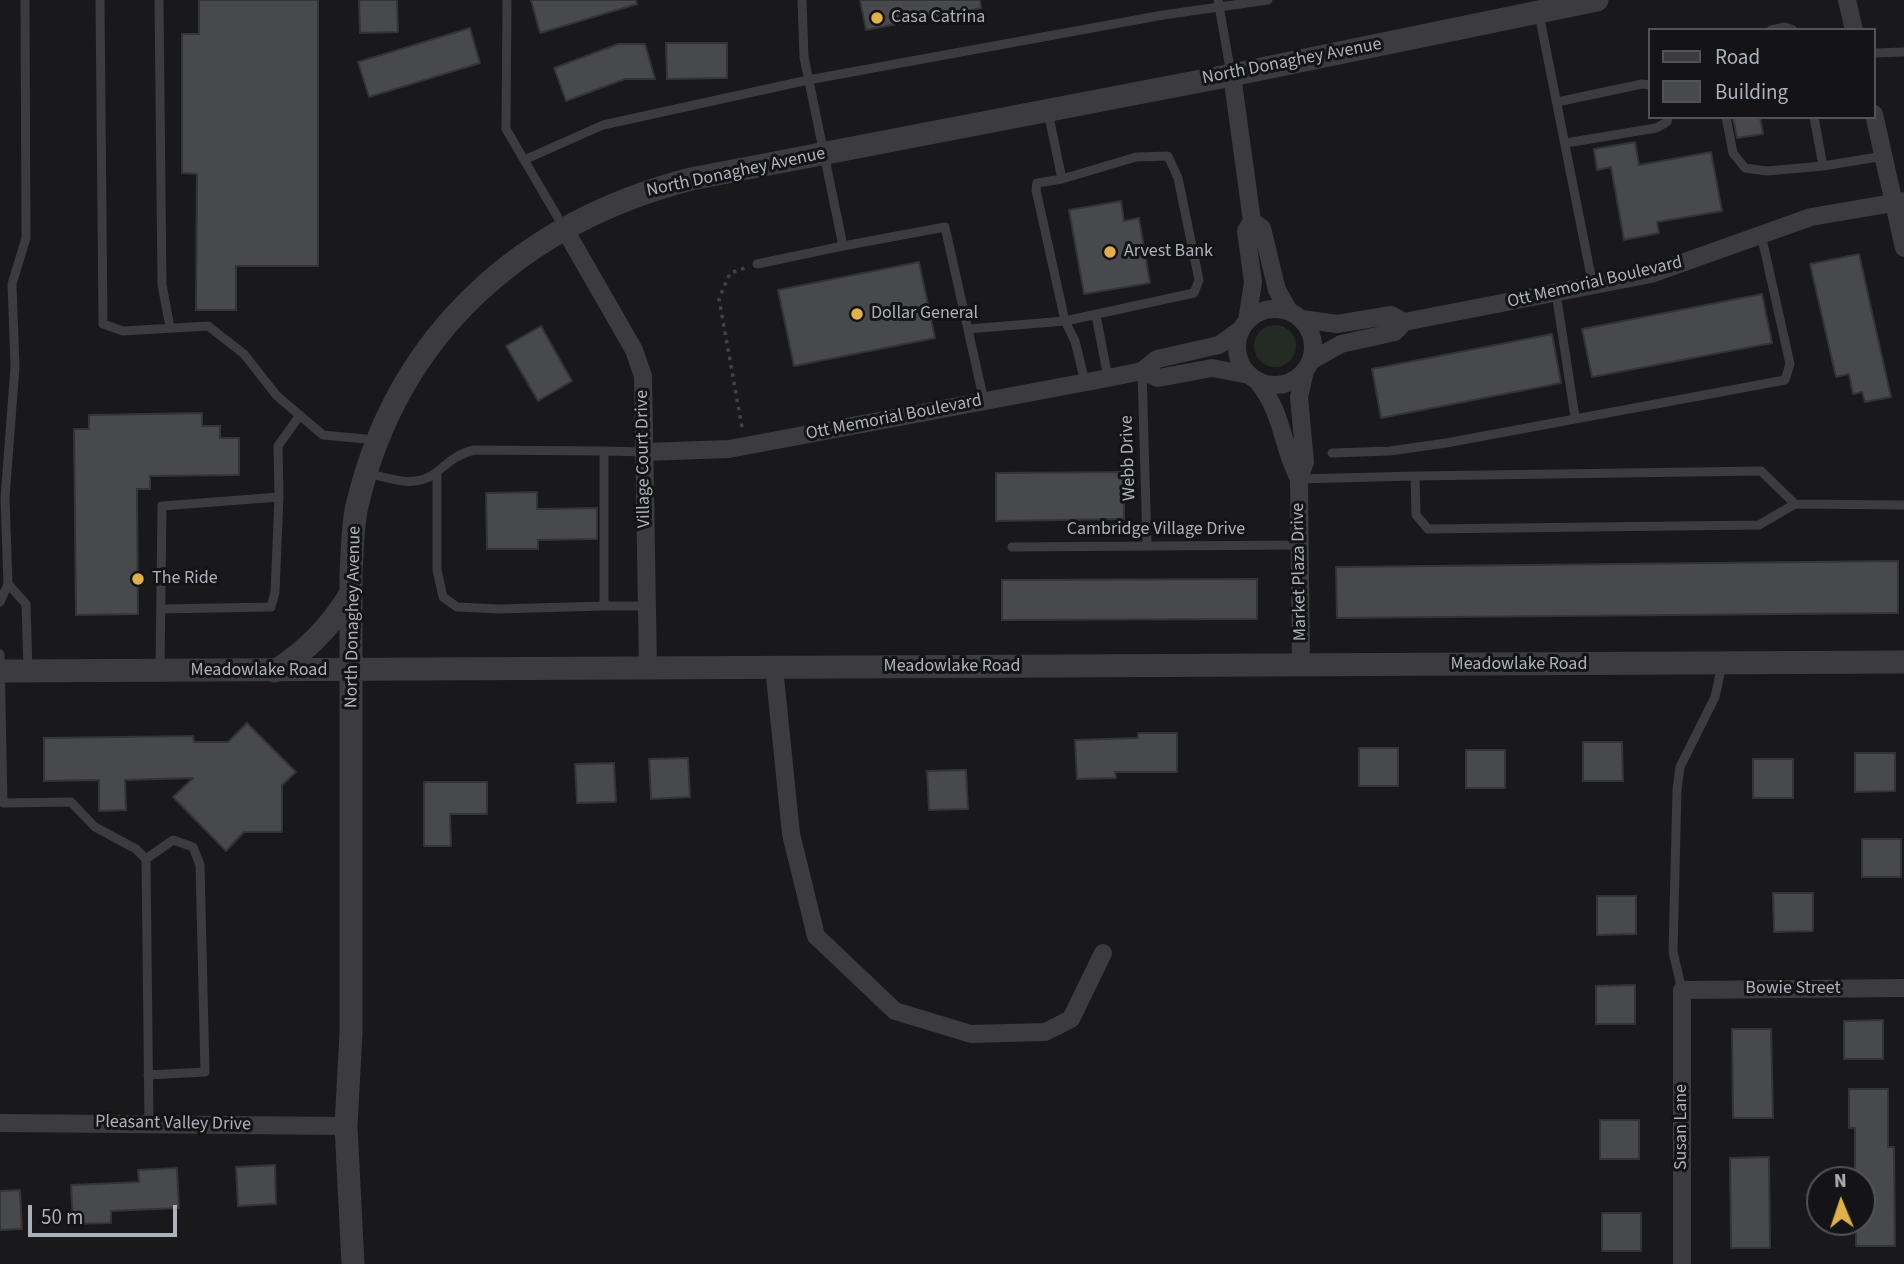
<!DOCTYPE html>
<html>
<head>
<meta charset="utf-8">
<style>
	body { margin:0 }
	#map { position:relative; width:1904px; height:1264px; overflow:hidden; background:#19191b; font-family:"Source Sans 3",sans-serif }
	canvas { display:block }
	.legend { position:absolute; left:1648px; top:28px; width:228px; height:91px; box-sizing:border-box; background:#141416; border:2px solid #515357; margin:0; padding:9px 12px; list-style:none; font-size:21px; color:#adb1b9 }
	.legend li { display:flex; align-items:center; gap:14px; height:35px }
	.legend b { width:35px; border:2px solid #515357 }
	.north { position:absolute; left:1806px; top:1166px; width:70px; height:70px; box-sizing:border-box; background:#141416; border:2px solid #515357; border-radius:50%; rotate:358deg; font-size:19px; font-weight:700; line-height:28px; text-align:center; color:#adb1b9 }
	.north::after { content:''; display:block; margin:auto; width:24px; height:32px; background:#e0b04d; clip-path:polygon(50% 0,100% 100%,50% 72%,0 100%) }
	.scale { position:absolute; left:28px; top:1205px; width:149px; height:32px; box-sizing:border-box; border:4px solid #adb1b9; border-top:0; padding-left:9px; font-size:21px; line-height:24px; white-space:nowrap; color:#adb1b9; -webkit-text-stroke:5px #141416; paint-order:stroke }
</style>
</head>
<body>
<div id="map">
<canvas width="1904" height="1264"></canvas>
<ul class="legend">
<li><b style="height:9px;background:#3b3b40"></b>Road</li>
<li><b style="height:19px;background:#48494d"></b>Building</li>
</ul>
<div class="north">N</div>
<div class="scale">50 m</div>
</div>
<script>
const context = document.querySelector('canvas').getContext('2d');
context.lineJoin = 'round';
function paint(path, color) { context.fillStyle = color; context.fill(path, 'evenodd'); }
function trace(path, color, width, dash) { context.strokeStyle = color; context.lineWidth = width; context.lineCap = dash ? 'butt' : 'round'; context.setLineDash(dash || []); context.stroke(path); }
function drawText(font, color, halo, rows, align = 'center') {
  context.font = font + ' "Source Sans 3",sans-serif'; context.lineWidth = 6; context.setLineDash([]); context.textBaseline = 'middle'; context.strokeStyle = halo; context.fillStyle = color; for (const [text, x, y, turn = 0] of rows) {
    context.save(); context.translate(x, y); context.rotate((+turn || 0) * Math.PI / 180); context.textAlign = isNaN(turn) ? turn : align; if (halo) context.strokeText(text, 0, 0); context.fillText(text, 0, 0); context.restore();
  }
}
const green = new Path2D(`
	M1254 346a21 21 0 1 1 42 0a21 21 0 1 1-42 0Z`);
const building = new Path2D(`
	M199,0H318V266H236V310H196L197,174L182,173V34H199Z
	M359,0H397L398,32L360,33Z
	M531,0H636L637,4L540,33Z
	M860,0H980L981,8L866,30Z
	M470,28L480,63L369,97L358,62Z
	M666,43H727V78L667,79Z
	M618,44H645L655,79H625L566,101L554,68Z
	M1733,117H1760L1763,134L1737,138Z
	M1635,142L1639,165L1711,152L1722,211L1657,222L1659,233L1624,240L1611,167L1597,170L1594,149Z
	M1121,201L1124,221L1139,218L1150,283L1084,294L1069,210Z
	M1859,254L1891,397L1865,402L1862,392L1853,394L1849,374L1836,377L1810,264Z
	M919,262L935,338L794,366L778,290Z
	M1762,294L1772,343L1592,377L1582,329Z
	M541,326L572,381L538,401L506,346Z
	M1552,334L1561,383L1381,418L1372,369Z
	M202,413V426H220V438H239V475L150,476V489H137L138,614L76,615L74,429H89V415Z
	M1124,472V519L996,521V473Z
	M537,492V509L597,508V539L538,540V549H487L486,493Z
	M1898,561V613L1337,618L1336,567Z
	M1257,579V619L1002,620V580Z
	M247,723L296,772L282,785V832H244L226,851L173,797L193,778L125,780L126,810L99,811V780L44,781V738L193,736L194,742H228Z
	M1138,733H1177V772H1115L1116,778L1077,779L1075,740L1138,738Z
	M1583,742H1622L1623,781H1583Z
	M1359,748H1398V786H1359Z
	M1466,750H1505V788H1466Z
	M1855,753H1895V791L1855,792Z
	M688,758L690,797L651,799L649,759Z
	M1753,759H1793V798H1753Z
	M614,763L616,802L577,803L575,764Z
	M966,770L968,809L929,810L927,771Z
	M424,782H487V814H450L451,846H424Z
	M1862,839H1901V877H1862Z
	M1773,893H1813V931L1774,932Z
	M1597,896H1636V934L1597,935Z
	M1635,985V1024H1596V986Z
	M1883,1020V1059H1844V1021Z
	M1732,1029H1771L1773,1118H1733Z
	M1849,1089H1888V1147H1894L1895,1246H1856V1222H1862V1180H1855V1128H1849Z
	M1600,1120H1639V1159H1600Z
	M1769,1157L1770,1248H1731L1730,1158Z
	M275,1165L276,1204L238,1206L236,1167Z
	M177,1168L179,1208L111,1211V1223L73,1224L71,1185L139,1182L138,1170Z
	M20,1190L22,1229L0,1230V1191Z
	M1602,1213H1641V1251H1602Z`);
const path = new Path2D(`
	M742,427L719,299L730,273L745,268`);
const service = new Path2D(`
	M100,0L103,324L123,331L208,326L244,354L277,396L323,435L376,440
	M159,0L162,285L170,327
	M507,0L506,129L564,228
	M802,0L804,57L843,246L945,227L984,401
	M1218,0L1231,74
	M1539,14L1593,286
	M1771,30L1785,27L1793,30
	M1874,53L1904,52
	M1557,102L1642,84L1650,85
	M1048,112L1062,179L1037,183L1036,190L1065,321L1075,341L1085,382
	M1726,117L1733,153L1745,168L1767,171L1823,166
	M1814,117L1823,166L1884,156
	M1566,143L1656,128L1667,122L1668,117
	M524,160L603,125L808,80L1163,15L1268,0
	M757,264L843,246
	M1556,293L1575,417
	M1096,315L1108,378
	M968,329L1065,321L1194,293L1199,280L1178,178L1168,156L1136,157L1062,179
	M1142,371L1147,545
	M645,452L604,451V606H647
	M1332,453L1390,451L1446,443L1785,380L1790,364L1761,234
	M437,472V570L443,597L457,607L499,609L604,606
	M368,473C391,479 416,489 437,472C449,462 457,454 474,450L604,451
	M1415,476L1761,471L1795,504
	M1299,479L1415,476L1416,515L1428,529L1759,525L1795,504L1904,505
	M1012,547L1299,545
	M8,584L26,604L28,670
	M0,602L8,584L5,498L15,367L12,284L26,238L25,0
	M161,609L271,607L275,592L279,497
	M0,654L3,803L71,802L95,827L136,849L146,859L149,1124
	M160,669L162,506L279,497L278,446L300,415
	M146,859L173,840L193,847L200,865L205,1072L148,1075
	M1682,990L1673,952L1677,790L1680,767L1715,697L1722,665`);
const minor = new Path2D(`
	M1847,0L1854,30
	M1232,75L1252,221L1246,231L1253,282L1247,321
	M1874,114L1904,248
	M1252,221L1262,228L1277,290L1289,311
	M564,228L634,350L643,376L648,669
	M1237 347a38 38 0 1 1 76 0a38 38 0 1 1-76 0Z
	M1302,319L1337,324L1391,315L1404,322
	M1311,361L1341,344L1395,332L1404,322L1651,274L1811,217L1904,201
	M1142,371L1158,378L1212,368L1249,375
	M1258,382C1284,415 1281,444 1299,479
	M645,452L729,449L1108,378L1142,371L1157,359L1219,345L1240,330
	M1301,666L1299,479L1305,462L1299,397L1305,371
	M774,667L791,834L816,936L895,1011L971,1034L1045,1032L1071,1019L1103,953
	M0,1123L346,1126
	M1682,1264V990L1904,988`);
const tertiary = new Path2D(`
	M0,671L1904,662
	M275,671C308,650 331,626 351,593
	M353,1264L346,1126L351,1033V571C353,548 352,523 358,502C399,331 525,222 691,179L1232,75L1597,0`);
const markers = [
	[877,18,7,"#e0b04d"],
	[1110,252,7,"#e0b04d"],
	[857,314,7,"#e0b04d"],
	[138,579,7,"#e0b04d"]
];
const poiNames = [
	["Casa Catrina",891,18],
	["Arvest Bank",1124,252],
	["Dollar General",871,314],
	["The Ride",152,579]
];
const streetNames = [
	["North Donaghey Avenue",1292,62,-11],
	["North Donaghey Avenue",736,173,-12],
	["Ott Memorial Boulevard",1595,283,-13],
	["Ott Memorial Boulevard",894,418,-11],
	["Webb Drive",1129,458,-92],
	["Village Court Drive",644,459,-91],
	["Cambridge Village Drive",1156,530],
	["Market Plaza Drive",1300,572,-91],
	["North Donaghey Avenue",354,617,-89],
	["Meadowlake Road",1519,665],
	["Meadowlake Road",952,667],
	["Meadowlake Road",259,671],
	["Bowie Street",1793,989],
	["Pleasant Valley Drive",173,1124,1],
	["Susan Lane",1682,1127,-90]
];
paint(green, '#242b25');
paint(building, '#48494d');
trace(building, '#343337', 2);
trace(path, '#414247', 3.5, [3.5, 5]);
trace(service, '#3b3b40', 9);
trace(minor, '#3b3b40', 18);
trace(tertiary, '#3b3b40', 23);
for (const [x, y, r, color] of markers) { const dot = new Path2D(); dot.arc(x, y, r, 0, 2 * Math.PI); context.fillStyle = color; context.fill(dot); trace(dot, '#141416', 2.5); }
drawText('18px', '#adb1b9', '#141416', poiNames, 'left');
drawText('18px', '#adb1b9', '#141416', streetNames);
</script>
</body>
</html>
